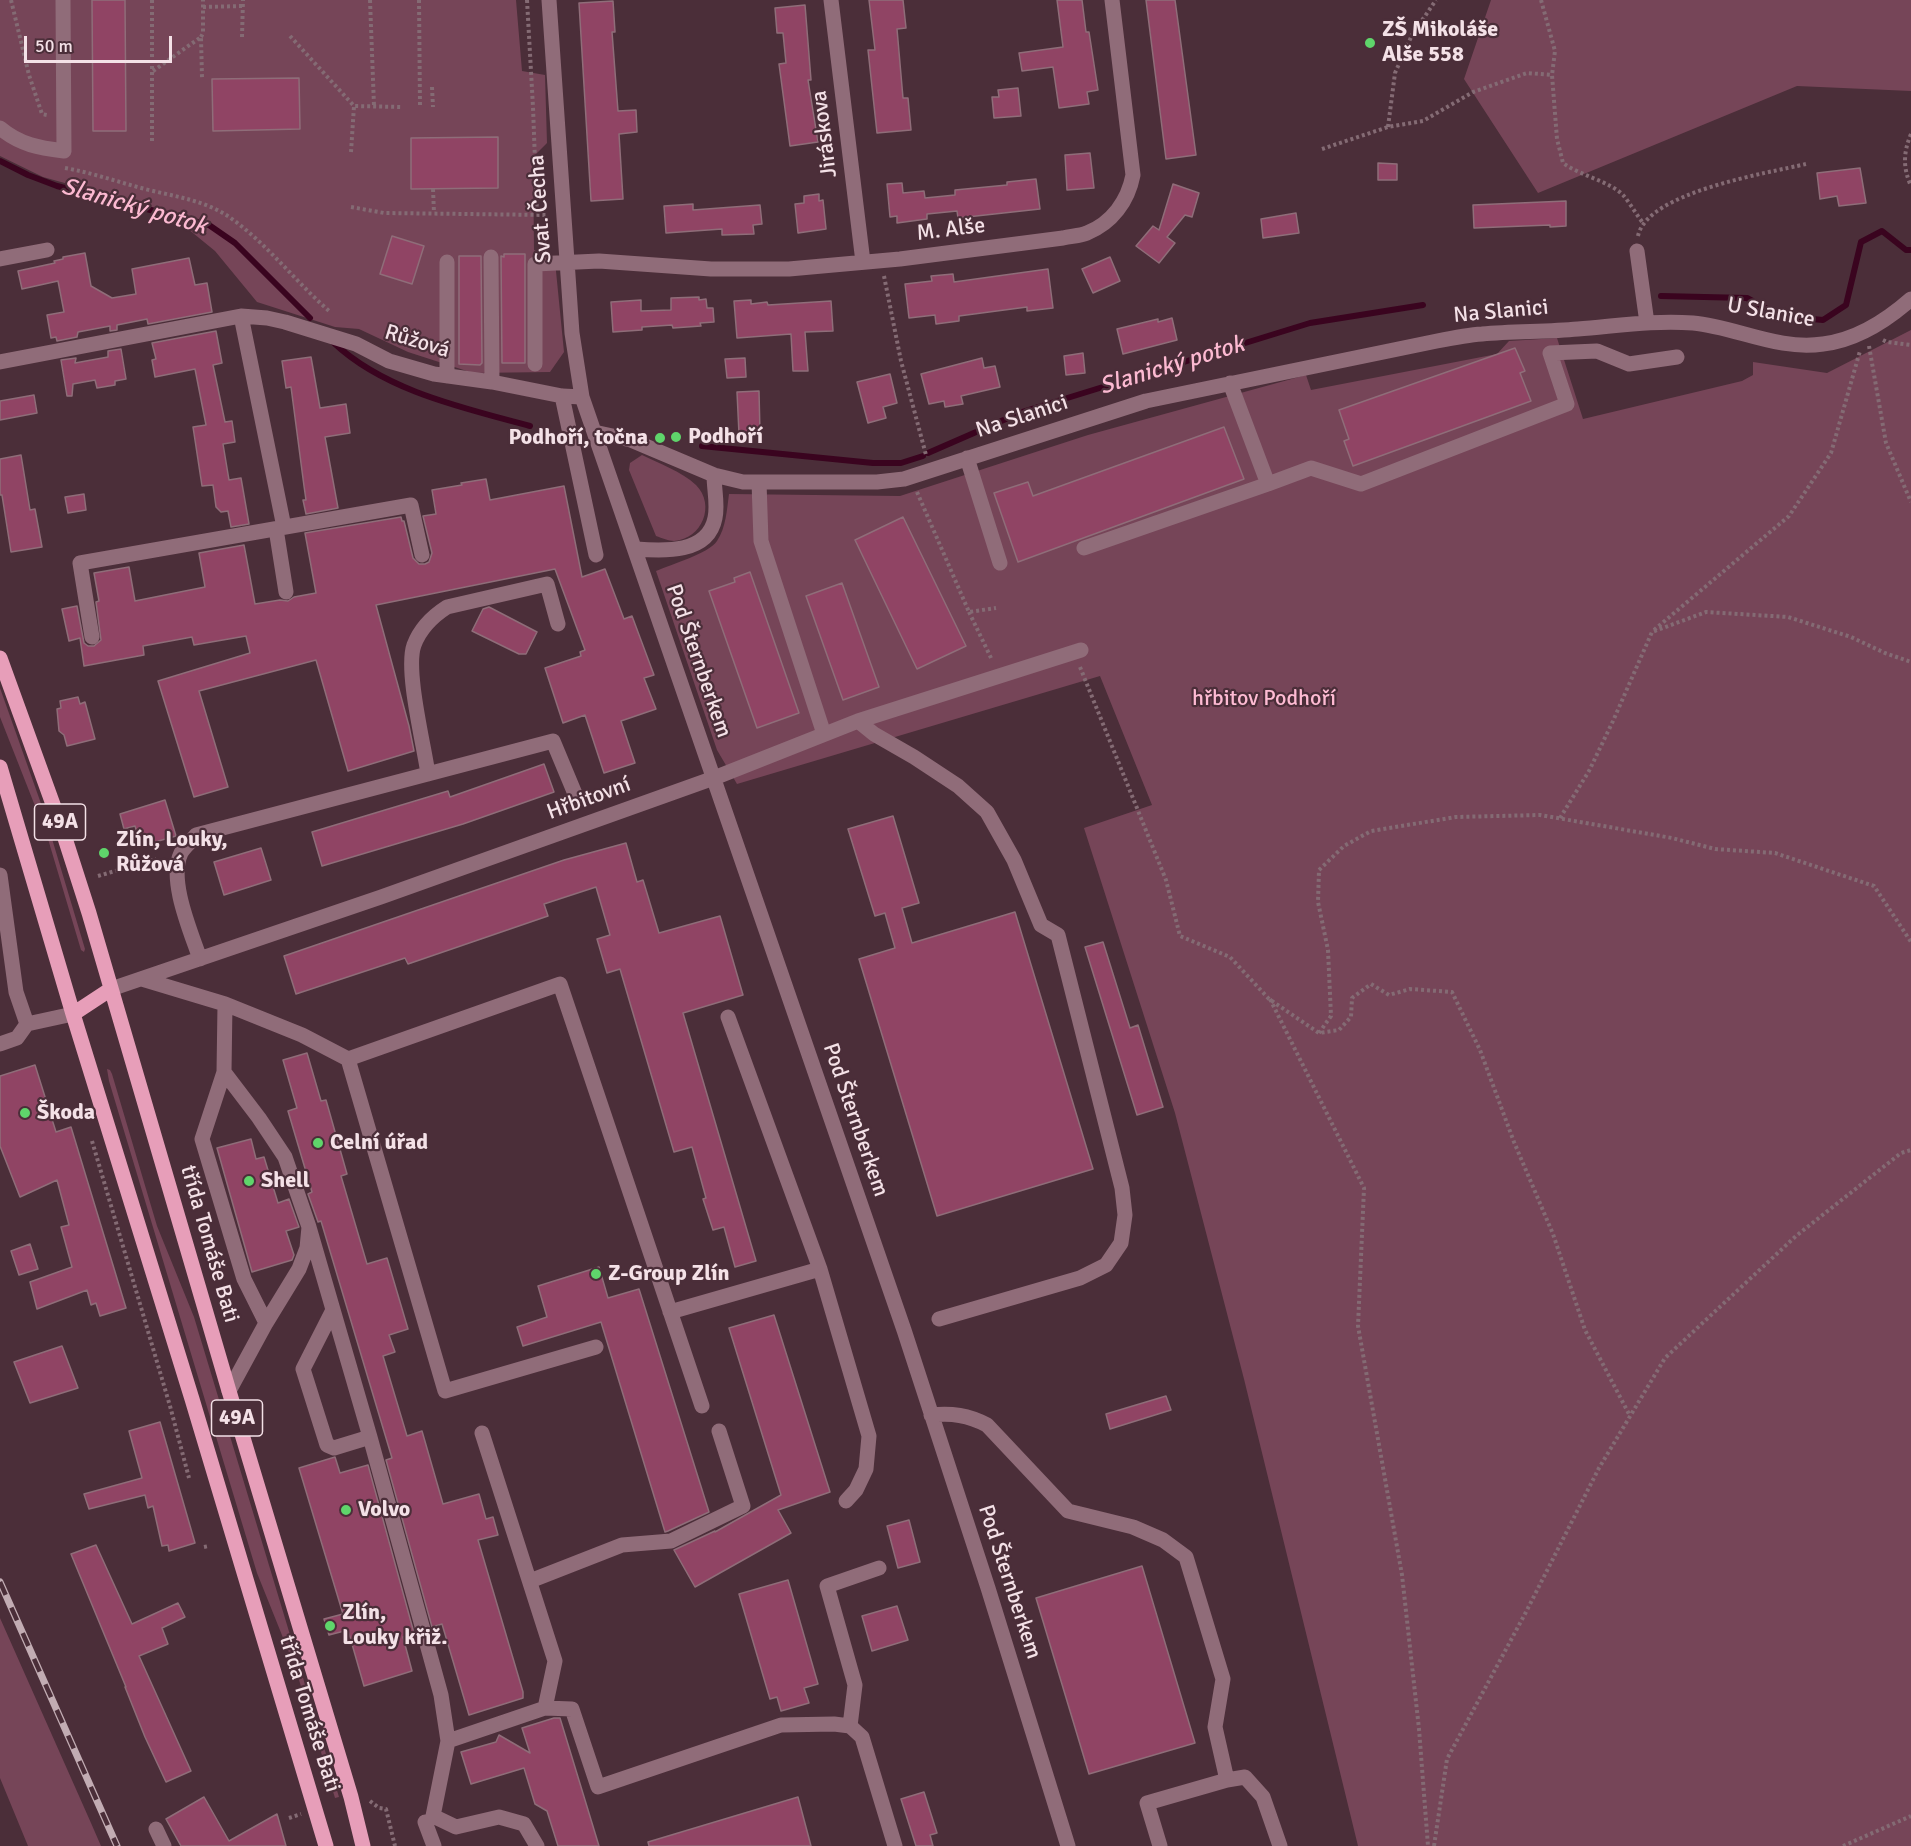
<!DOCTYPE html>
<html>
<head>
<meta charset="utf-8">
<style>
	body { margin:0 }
	#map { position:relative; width:1911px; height:1846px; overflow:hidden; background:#4b2e39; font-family:Signika,sans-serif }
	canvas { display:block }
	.scale { position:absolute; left:24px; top:36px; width:148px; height:27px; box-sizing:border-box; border:3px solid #f4e1e7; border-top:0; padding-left:8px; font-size:18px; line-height:21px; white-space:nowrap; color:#f4e1e7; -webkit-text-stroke:4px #4b2e39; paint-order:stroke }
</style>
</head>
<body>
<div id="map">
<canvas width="1911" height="1846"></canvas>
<div class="scale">50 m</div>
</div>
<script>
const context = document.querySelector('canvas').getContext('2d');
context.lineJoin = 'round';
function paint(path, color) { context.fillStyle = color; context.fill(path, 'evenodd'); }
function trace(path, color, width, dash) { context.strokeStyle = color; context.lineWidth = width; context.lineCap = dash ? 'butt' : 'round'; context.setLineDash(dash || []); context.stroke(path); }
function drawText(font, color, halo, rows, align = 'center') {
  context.font = font + ' Signika,sans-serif'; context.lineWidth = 4.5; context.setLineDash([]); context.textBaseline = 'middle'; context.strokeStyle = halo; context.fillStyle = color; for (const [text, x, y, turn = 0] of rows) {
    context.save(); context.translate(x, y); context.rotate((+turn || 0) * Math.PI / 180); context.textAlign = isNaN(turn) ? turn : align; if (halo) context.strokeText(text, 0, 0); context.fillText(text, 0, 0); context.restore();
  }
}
const green = new Path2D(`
	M0,0H516L522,71L545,75L547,143L533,157L534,250L555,261L564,352L550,372L473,373L408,352L359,329L335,327L257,302L215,251L166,211L43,177L0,156Z
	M1491,0H1911V91L1797,86L1538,193L1464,79Z
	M1911,330V1846H1358L1244,1379L1175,1113L1084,828L1152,805L1100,676L737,784L717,750L656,571C672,564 708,554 717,541C726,528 727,509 729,494L900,496L1088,435L1306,375L1311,390L1497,354L1509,341L1557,338L1583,419L1742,381L1753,375V362L1827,373Z
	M642,455C660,464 681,471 696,485C716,505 702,539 674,541C669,541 662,538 656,536L629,470L630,463Z
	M0,688L44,812L85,949L84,952L81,950L48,839L0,717Z
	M107,1069L110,1070L112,1074L157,1226L194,1317L339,1797L335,1798L296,1670L257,1573L109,1081Z
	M0,1618L91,1823L101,1846H28L0,1778Z`);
const stream = new Path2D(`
	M0,161L28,175L57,186L209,225L235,243L310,318
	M1661,296L1747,298L1780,316L1823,320L1846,305L1861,242L1882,231L1906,250H1911
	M334,343C385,391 464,408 530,426
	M702,446L873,463H901L923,456
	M928,453L1022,412L1310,323L1423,305`);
const building = new Path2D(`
	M92,0H125L126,131H93Z
	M869,0H903L906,28L897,29L903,98H908L911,130L877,133L868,50H875Z
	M1057,0H1082L1086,32H1089L1098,90L1087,92L1089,104L1059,108L1053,67L1022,71L1019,53L1063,47Z
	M1146,0H1175L1196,155L1166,159Z
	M613,1L615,32H612L618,111L636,110L637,132L619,134L623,199L591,201L579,3Z
	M805,5L811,80H808L818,142L790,146L779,64L786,63L783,33H777L775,8Z
	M299,78L300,129L213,131L212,79Z
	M1018,88L1021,116L994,118L992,97H999L998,90Z
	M498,137V188L411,189V138Z
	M1090,153L1094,188L1067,190L1065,155Z
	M1378,163L1397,164V180H1378Z
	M1860,168L1866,203L1839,206L1837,196L1820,199L1817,173Z
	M1036,179L1040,209L958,218L957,211L927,214V219L897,223V216L890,217L887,184L902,183L903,193L924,191L925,198L955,195V190L1007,185V182Z
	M1173,184L1199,193L1192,217L1185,215L1167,237L1175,243L1159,263L1136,246L1153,226L1159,230Z
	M819,194V201L823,200L826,229L798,233L795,204L804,203V196Z
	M1566,201V226L1550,227V225L1474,228L1473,205Z
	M693,204V210L760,205L762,224L753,225L754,234L722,235V229L666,233L664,206Z
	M1296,213L1299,233L1263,238L1261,219Z
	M392,236L424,246L412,284L380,274Z
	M85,253L91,286L112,298L136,294L132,269L189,258L195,285L207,283L212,312L148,324L147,319L117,325V330L110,331V326L78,332L77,337L57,341L56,337L51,338L47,315L64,312L58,281L22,289L18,271L55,263L54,261L63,259V257Z
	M504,254H525V363H502L501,256L504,257Z
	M459,256H481L482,363L480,365L459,364Z
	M1110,257L1120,281L1093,293L1082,269Z
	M1048,269L1053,308L1027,311V307L959,316V321L936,324L935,315L909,318L905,284L932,281L931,276L953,274L954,282Z
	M699,297V300L706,299L707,308H713L714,322L700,323L701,326L673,328L672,325L642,327V330L613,332L611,302L641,300V311L671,310V298Z
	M751,300V304L767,302L768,305L831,301L833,331L805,332L808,371H793L791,334L737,338L734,301Z
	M1172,318L1177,340L1123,354L1117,329L1158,319V322Z
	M216,331L222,363L213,365L225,422L232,421L235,442L223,444L229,480L241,478L249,524L231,527L228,511L221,512L216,507L213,485L202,486L193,427L206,425L195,369L155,377L152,360L156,359L152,343Z
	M1515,348L1525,371L1520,373L1531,401L1353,466L1344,441L1349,439L1339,410Z
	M121,349L126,379L115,381V385L97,388L95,380L73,384L72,396H67L61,360L76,358L75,363L108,357V351Z
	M1083,353L1085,373L1066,375L1064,356Z
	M311,357L320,408L346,404L350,433L325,437L338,508L306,514L303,500H306L304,486L291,387L286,388L282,361Z
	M745,358L746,377L727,378L725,359Z
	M982,358L984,368L995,366L1000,387L961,396L963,404L945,407L944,401L929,404L921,374Z
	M890,374L897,403L883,407L886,418L868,423L857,382Z
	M759,391L760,433L739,434L737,392Z
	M34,395L37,413L0,420V401Z
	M1224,427L1244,479L1018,562L994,493L1028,482L1033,496Z
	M21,455L30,510L35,509L42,547L11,552L2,495H0V459Z
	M486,479L490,500L564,486L582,577L605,569L624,619L632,616L654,675L644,678L656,709L621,721L635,763L604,773L585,715L563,723L545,668L581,656L580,652L585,650L555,569L376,605L409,726L414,751L348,771L316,660L199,691L228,787L194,797L158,681L250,653L246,636L194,645L192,637L143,646L144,655L84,666L80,638L69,641L62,609L77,606L84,643L88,646H94L101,640L96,602L99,601L94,573L129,567L135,601L205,587L199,553L244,545L255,604L280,600L288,601L294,597L316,593L305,533L401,517L402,521H404L413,558L419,564H425L429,562L432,553L423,516L436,514L432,490L462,485L461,483Z
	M84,494L86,510L68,513L65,497Z
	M903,517L966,646L917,669L855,540Z
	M750,572L799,713L757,728L709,591L735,582L734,578Z
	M842,583L879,687L843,700L806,596Z
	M489,607L537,632L526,654H519L472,631L483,609Z
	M78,697L80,704L85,702L95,739L67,746L64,735L59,731L57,709L61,708L60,701Z
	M544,764L554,792L463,824L322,866L312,832L448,791L450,797Z
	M165,800L176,836L141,846L135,826L124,829L120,814Z
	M893,816L919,903L902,908L912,943L1015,912L1093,1169L937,1216L859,959L895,948L885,913L875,916L848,829Z
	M626,843L637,882L643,880L659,933L720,916L743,995L683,1013L756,1261L735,1267L724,1227L713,1230L703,1199L706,1198L692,1147L674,1152L620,969L607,973L597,939L610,935L596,887L544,904L548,916L408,964L405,958L296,994L284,956L564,860Z
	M261,848L271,880L224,895L214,862Z
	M1103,942L1130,1028L1138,1025L1163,1107L1137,1115L1085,947Z
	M307,1053L321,1101L326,1100L347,1174L341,1176L367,1264L387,1258L408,1329L389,1335L395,1352L383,1356L407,1436L422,1431L443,1504L479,1494L486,1519L493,1517L498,1535L478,1540L523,1692V1698L469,1715L442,1624L432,1627L386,1460L392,1458L321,1221L318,1222L308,1194L312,1192L288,1111L297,1108L283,1060Z
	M35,1065L56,1132L71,1127L126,1308L100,1316L96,1303L91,1305L87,1290L37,1309L30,1282L72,1267L61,1227L69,1225L57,1180L20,1197L0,1146V1076Z
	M251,1139L256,1159L264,1157L278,1203L289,1199L299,1227L286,1231L294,1255L292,1260L252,1272L217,1148Z
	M30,1244L38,1269L19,1275L11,1251Z
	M599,1267L608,1298L639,1289L709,1512L668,1531L665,1532L601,1322L523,1346L517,1327L547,1317L538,1286Z
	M774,1315L830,1492L778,1510L791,1533L695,1587L674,1550L715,1531V1532L781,1495L729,1328Z
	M62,1346L78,1388L30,1403L14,1362Z
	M1166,1396L1171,1410L1110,1429L1106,1414Z
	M160,1422L195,1543L169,1551L168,1545L162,1546L153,1506L148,1508L145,1495L89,1509L84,1494L142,1478L129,1431Z
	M335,1457L340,1473L368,1465L414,1633L403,1637L412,1671L364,1686L348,1630L329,1635L324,1619L343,1614L299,1468Z
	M909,1520L920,1562L898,1568L887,1526Z
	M96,1545L132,1624L178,1603L185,1617L162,1628L168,1644L139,1656L191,1771L166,1782L145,1737L125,1687H126L71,1554Z
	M1142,1566L1195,1743L1089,1774L1036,1598Z
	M788,1580L818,1684L804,1688L809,1703L781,1711L777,1697L770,1699L739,1594Z
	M897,1606L908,1640L872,1651L862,1616Z
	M554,1718H560L599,1846H558L547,1811L535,1804L524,1768L471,1784L461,1752L496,1742L499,1735L530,1753L522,1728Z
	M924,1792L937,1833L930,1835L933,1846H916L901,1799Z
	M204,1797L229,1841L277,1814L286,1846H181L166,1819Z
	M798,1797L811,1846H649L648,1842Z`);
const path = new Path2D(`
	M11,0L29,75L42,114L47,115
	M152,0V142
	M370,0L374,106
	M419,0L420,106
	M527,0L533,107L537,215
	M1541,0L1555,51L1552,75L1557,139L1563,163C1581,176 1609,181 1623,195C1630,203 1636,214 1643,223
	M203,7L243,6
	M290,36L354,106L402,107
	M201,37L203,33V0
	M242,37L243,0
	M153,71L201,37L202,78
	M432,87L433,107
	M1388,127L1395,73L1412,35L1436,0
	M1911,134C1903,153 1903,168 1911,186
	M1322,149L1388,127L1423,121L1473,92L1527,73L1552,75
	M351,152L354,106
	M65,168C93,173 118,182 145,189C176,197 206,200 232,219C268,245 296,282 329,311
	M433,189L434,213
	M351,207L384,213L548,215
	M1638,236C1647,192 1768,173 1806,164
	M884,276L901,361L926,455
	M1883,340L1887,342L1911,345
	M1869,346L1886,443L1911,502
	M917,492L969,612L996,608
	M969,612L992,660
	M1654,630L1789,516L1831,453L1860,351
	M1080,667L1166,880L1180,936L1230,957L1269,999L1319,1033L1339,1030L1351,1017L1352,998L1371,984L1389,995L1410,989L1452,992L1480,1050L1514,1142L1553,1234L1585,1330L1630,1416
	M1560,818L1589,771L1613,721L1652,632L1706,612L1788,617L1851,637L1885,653L1911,662
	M98,876L156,859
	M1270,999L1364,1188L1358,1326L1402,1575L1419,1729L1428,1846
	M1319,1033L1331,1016L1328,950L1318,902L1319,870L1344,846L1371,831L1456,817L1540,815L1672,838L1715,849L1775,853L1874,886L1911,942
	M92,1141L170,1406L189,1478
	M204,1547L209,1546
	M370,1801L379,1808L386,1809L395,1846
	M289,1818L301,1814
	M1434,1846L1447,1759L1526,1612L1599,1468L1665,1358L1796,1236L1901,1153L1911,1150
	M1843,1846L1911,1816`);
const minor = new Path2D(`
	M549,0L572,333L582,397L904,1330L988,1588L1068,1846
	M831,0L863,262
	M0,128C20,145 40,148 64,151L63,0
	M1637,251L1647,323
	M491,257L492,382
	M0,259L47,250
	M447,262V376
	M241,316L284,527
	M0,362L241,316L267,318L285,322L356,344L389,361L434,374L492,382L562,396L582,397
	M535,364V264L599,261L711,269H789L900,259L1063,238C1071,236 1080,236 1087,233C1112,223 1128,201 1133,175L1112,0
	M562,396L596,555
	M594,432L631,440L714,475L743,482H877L904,479L1146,401L1437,341C1452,338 1467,335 1482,334C1514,331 1546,332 1578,329C1617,326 1654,320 1693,323C1736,327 1779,351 1823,344C1857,340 1886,321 1911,299
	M967,458L1000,563
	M759,482L761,541L824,734
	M1268,484L1311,468L1361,484L1567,404L1550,353L1597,351L1629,364L1677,357
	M276,529L286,592
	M1084,548L1268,484L1230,383
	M636,549C664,551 708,554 715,518C718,505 714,489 714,475
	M92,637L80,563L411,505L422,555
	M858,721L874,734L914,757L958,786L987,812L1014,860L1041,925L1058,935L1122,1188L1125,1215L1121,1243L1106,1265L1080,1278L939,1319
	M428,774C424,745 405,670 414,645C420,629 433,616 447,607L547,584L558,624
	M0,875L16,992L27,1024L17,1038L0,1044
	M200,959C191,932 168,880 181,853C184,847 192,841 196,835L553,741L578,801
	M142,979L225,1004L224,1072L259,1118L285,1157L309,1227L307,1248L299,1269L266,1323L229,1391
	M111,989L381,897L714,778L858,721L1081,650
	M225,1004L302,1035L348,1059L560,984L702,1406
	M27,1024L73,1014
	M348,1059L445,1391L596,1347
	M224,1072L202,1139L244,1279L266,1323
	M309,1227L370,1437L441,1695L448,1741L433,1816L456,1827L499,1817L524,1824L537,1846
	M820,1269L869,1436L866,1469L856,1490L846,1501
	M333,1310L303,1369L327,1445L334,1448L370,1437
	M670,1312L820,1269L728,1017
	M931,1415C952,1413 968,1415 987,1425L1068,1511L1133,1527L1163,1540L1186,1557L1223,1679L1215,1727L1227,1780L1245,1777L1263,1797L1280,1846
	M530,1581L622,1545L671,1541L743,1506L719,1431
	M545,1708L572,1709L598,1787L781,1725L834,1724L850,1726L862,1737L895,1846
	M850,1726L855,1685L827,1586L879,1568
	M448,1741L545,1708L555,1661L482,1433
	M425,1822L434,1846
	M156,1829L164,1846
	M1160,1846L1147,1803L1227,1780`);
const major = new Path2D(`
	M0,658L63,832L89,913L229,1391L351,1797L363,1846
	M0,767L73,1014L192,1399L326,1846
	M73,1014L111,989`);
const rail = new Path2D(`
	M0,1582L117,1846`);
const markers = [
	[1370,43,6,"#5fd56b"],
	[676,437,6,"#5fd56b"],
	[660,438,6,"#5fd56b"],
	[104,853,6,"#5fd56b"],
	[25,1113,6,"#5fd56b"],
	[318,1143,6,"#5fd56b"],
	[249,1181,6,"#5fd56b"],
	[596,1274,6,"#5fd56b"],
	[346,1510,6,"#5fd56b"],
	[330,1626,6,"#5fd56b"]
];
const shields = [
	[60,822,51],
	[237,1418,51]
];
const shieldNames = [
	["49A",60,822],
	["49A",237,1418]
];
const poiNames = [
	["ZŠ Mikoláše",1382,30],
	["Alše 558",1382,55],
	["Podhoří",688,437],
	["Podhoří, točna",648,438,"right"],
	["Zlín, Louky,",116,840],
	["Růžová",116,865],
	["Škoda",37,1113],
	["Celní úřad",330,1143],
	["Shell",261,1181],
	["Z-Group Zlín",608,1274],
	["Volvo",358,1510],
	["Zlín,",342,1613],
	["Louky křiž.",342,1638]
];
const streetNames = [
	["Jiráskova",825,134,-97],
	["Svat. Čecha",541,209,-94],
	["M. Alše",951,230,-7],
	["Na Slanici",1501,312,-5],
	["U Slanice",1771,313,10],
	["Růžová",417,342,17],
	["Na Slanici",1022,417,-18],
	["Pod Šternberkem",698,661,71],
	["Hřbitovní",589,799,-20],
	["Pod Šternberkem",855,1120,71],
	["třída Tomáše Bati",209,1244,74],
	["Pod Šternberkem",1009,1582,72],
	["třída Tomáše Bati",309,1714,73]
];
const parkNames = [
	["hřbitov Podhoří",1264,699]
];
const waterNames = [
	["Slanický potok",134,207,16],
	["Slanický potok",1172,366,-17]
];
paint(green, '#764558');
trace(stream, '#3a041f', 6);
paint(building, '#904464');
trace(building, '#8f6d79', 1.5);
trace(path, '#846b74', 4, [3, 3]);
trace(minor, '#906c79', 15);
trace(major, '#e79eb9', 15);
trace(rail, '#c2acb3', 7);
trace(rail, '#4b2e39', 4.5, [14]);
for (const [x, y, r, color] of markers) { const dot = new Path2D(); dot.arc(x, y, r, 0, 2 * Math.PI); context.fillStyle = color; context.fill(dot); trace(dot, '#4b2e39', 2); }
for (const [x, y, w] of shields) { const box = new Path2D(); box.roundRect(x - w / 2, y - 18, w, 36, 4.5); context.fillStyle = '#4b2e39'; context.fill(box); trace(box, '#f4e1e7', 1.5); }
drawText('bold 21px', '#f4e1e7', null, shieldNames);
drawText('bold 22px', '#f4e1e7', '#4b2e39', poiNames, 'left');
drawText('22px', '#f4e1e7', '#4b2e39', streetNames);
drawText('22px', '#febbd3', '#4b2e39', parkNames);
drawText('italic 24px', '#fcb9d1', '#4b2e39', waterNames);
</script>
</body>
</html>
